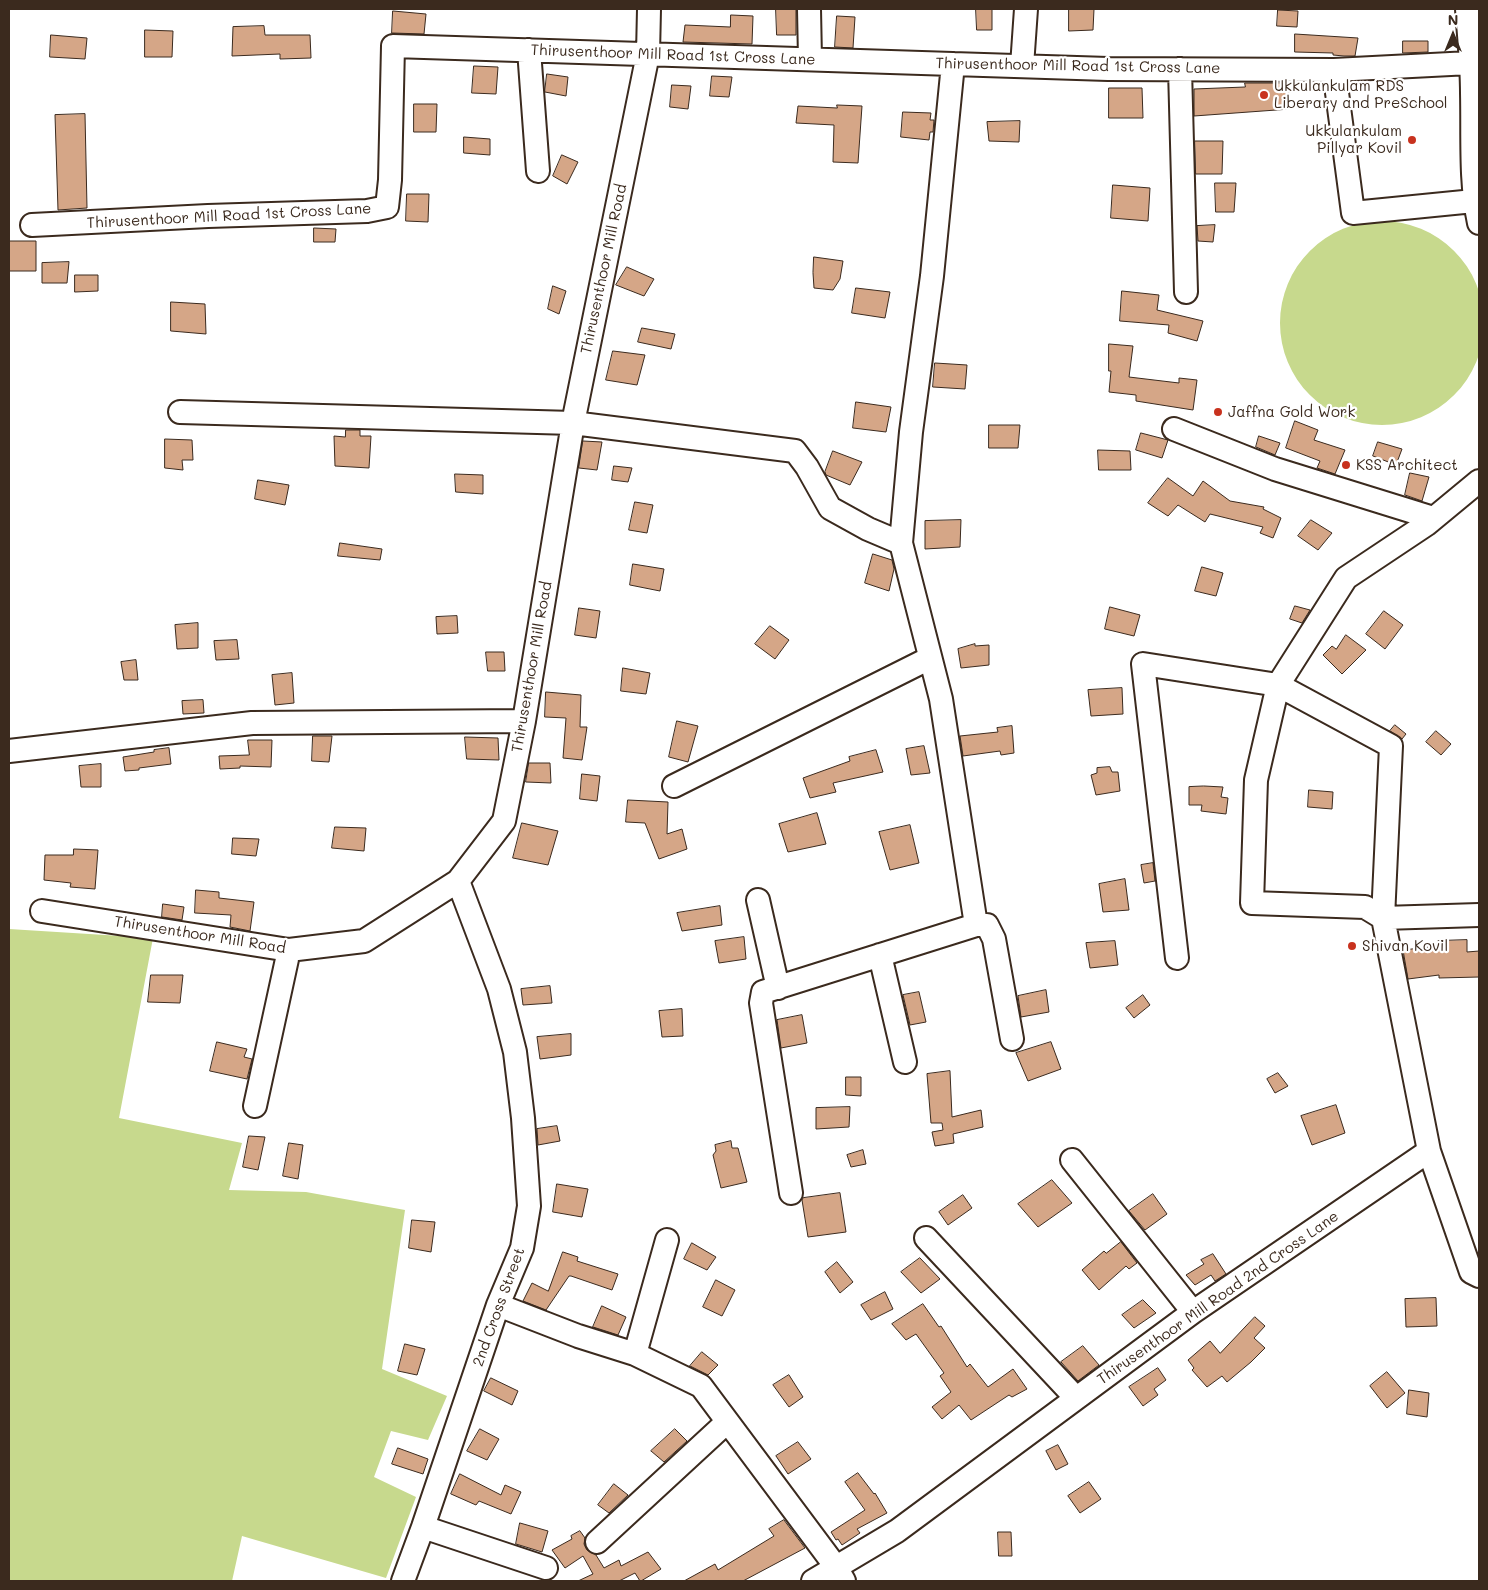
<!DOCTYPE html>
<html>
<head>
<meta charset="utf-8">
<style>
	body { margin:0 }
	#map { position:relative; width:1488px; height:1590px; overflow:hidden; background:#fff; font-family:Mali,sans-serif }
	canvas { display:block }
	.frame { position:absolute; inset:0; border:10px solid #3b2a1e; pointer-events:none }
	.north { position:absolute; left:1428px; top:10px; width:50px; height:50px; -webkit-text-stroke:4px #fff; paint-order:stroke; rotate:0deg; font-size:14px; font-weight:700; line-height:20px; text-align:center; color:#3b2a1e }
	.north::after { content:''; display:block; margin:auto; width:18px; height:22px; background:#3b2a1e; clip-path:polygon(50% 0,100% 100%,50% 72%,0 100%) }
</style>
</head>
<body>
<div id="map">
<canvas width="1488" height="1590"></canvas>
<div class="frame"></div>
<div class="north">N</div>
</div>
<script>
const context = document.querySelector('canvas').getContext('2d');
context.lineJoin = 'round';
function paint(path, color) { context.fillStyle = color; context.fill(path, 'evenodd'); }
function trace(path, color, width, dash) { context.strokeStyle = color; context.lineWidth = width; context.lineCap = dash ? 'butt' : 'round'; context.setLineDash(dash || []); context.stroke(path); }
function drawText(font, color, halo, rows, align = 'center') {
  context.font = font + ' Mali,sans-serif'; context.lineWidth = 4.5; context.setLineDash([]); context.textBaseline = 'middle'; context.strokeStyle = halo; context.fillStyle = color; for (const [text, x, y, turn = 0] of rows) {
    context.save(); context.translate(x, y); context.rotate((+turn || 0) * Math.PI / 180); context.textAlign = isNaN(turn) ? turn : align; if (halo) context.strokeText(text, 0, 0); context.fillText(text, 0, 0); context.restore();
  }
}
const green = new Path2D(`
	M1280 323a102 102 0 1 1 204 0a102 102 0 1 1-204 0Z
	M9,929L153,938L119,1118L242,1143L229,1190L306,1192L405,1210L382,1369L447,1396L428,1440L391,1431L374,1477L416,1497L386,1578L242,1536L232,1581H9Z`);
const building = new Path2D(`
	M776,9H796V35H777Z
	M976,9H992V30H977Z
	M1069,9H1094L1093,30L1069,31Z
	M1278,10L1298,11L1297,27L1277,26Z
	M393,11L426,14L424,34L392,33Z
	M731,15L753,16L752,44L683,42L685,25L730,27Z
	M837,16L855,17L853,48L835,47Z
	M264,26L265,35H310L311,58L280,59V54L232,56L233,27Z
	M145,30L173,31L172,57H145Z
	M1295,34L1358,38L1355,56H1344L1333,55V53L1295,52Z
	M51,35L87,38L85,59L50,57Z
	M1403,41H1428V52L1403,53Z
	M474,66L498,67L496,94L472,93Z
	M547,74L568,77L566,96L545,92Z
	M712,76L732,77L729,97L710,96Z
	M1245,83H1289L1290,109L1194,116V89L1245,87Z
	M672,85L691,86L688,109L670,107Z
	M1109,88H1142L1143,118H1109Z
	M414,104H437L436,132H414Z
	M837,105L862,106L858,163L833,162L834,125L796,123L798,106L837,108Z
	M903,112L931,113L930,120H934L933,132H930L929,140L901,137Z
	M85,114L87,208L58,210L55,115Z
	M1020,121L1019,142L989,141L987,122Z
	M464,137L490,139V155L464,153Z
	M1195,141H1223L1222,174H1196Z
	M562,155L578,162L567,184L553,176Z
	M1215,183H1236L1234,212H1216Z
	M1113,185L1150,188L1148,221L1111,218Z
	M407,194H429L428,222L406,221Z
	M1215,225L1213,242L1198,241L1197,226Z
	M314,228L336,229L335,242H314Z
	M9,241H36V271H9Z
	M814,257L843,261L840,279L833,290L814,288L813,273Z
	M69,262L67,283H42V263Z
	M627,267L654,279L644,296L616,285Z
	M75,275H98V291L75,292Z
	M553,286L566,291L559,314L548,309Z
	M856,288L890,292L885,318L852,313Z
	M1122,291L1159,295L1157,310L1203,321L1197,341L1168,333L1169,325L1120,321Z
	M171,302L205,304L206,334L171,331Z
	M642,328L675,334L671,349L638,342Z
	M1109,344L1133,346L1129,377L1179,383V378L1197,380L1193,410L1136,401V395L1109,392L1111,371H1109Z
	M613,351L645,355L637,385L606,380Z
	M935,363L967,365L965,389L933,387Z
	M856,402L891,407L886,432L853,428Z
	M1295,421L1318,430L1314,440L1345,450L1335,474L1317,468L1320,461L1286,448Z
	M989,425H1020L1018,448H989Z
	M346,430H360V436H371L369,468L335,466L334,436L345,437Z
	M1141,433L1168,440L1162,458L1136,450Z
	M1259,436L1280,443L1275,455L1256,447Z
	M165,439L192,440L193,460H182L183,470L165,468Z
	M583,441L602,442L597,470L579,468Z
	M1378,442L1402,449L1396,465L1373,456Z
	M1098,450L1130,451L1131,470H1099Z
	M833,451L862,462L850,485L826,475L825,472Z
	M614,466L632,468L628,482L612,480Z
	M1410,473L1429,477L1422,501L1405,495Z
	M455,474L483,475V494L456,492Z
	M1168,478L1193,496L1203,481L1230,501L1264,507L1263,509L1281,518L1273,538L1260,533L1263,527L1210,514L1205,522L1178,505L1168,516L1148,503Z
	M258,480L289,485L285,505L255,499Z
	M635,502L653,505L647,533L629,530Z
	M961,520L960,547L925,549V521Z
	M1311,520L1332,533L1318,550L1298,536Z
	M340,543L382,549L380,560L338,556Z
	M873,554L892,560L894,569L889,591L865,583Z
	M633,564L664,569L660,591L630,585Z
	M1202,567L1223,573L1216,596L1195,591Z
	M1295,606L1310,610L1302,623L1290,619Z
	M1110,607L1140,615L1134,636L1105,629Z
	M579,608L600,611L596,638L575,635Z
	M1384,611L1403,625L1385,649L1366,634Z
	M457,616L458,633L437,634L436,617Z
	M198,623V648L177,649L175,625Z
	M770,626L789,640L775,659L755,644Z
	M1346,635L1366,650L1342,674L1323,655L1332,646L1336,649Z
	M237,640L239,659L216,660L214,641Z
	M975,644V646L989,645V665L961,668L958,649Z
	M486,652H504L505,671H488Z
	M136,660L138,680H124L121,662Z
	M623,668L650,673L646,694L621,691Z
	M292,673L294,703L275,705L272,675Z
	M1122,688L1123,714L1091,716L1088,690Z
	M546,692L581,695L580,727H587L582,760L563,758L566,718L545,717Z
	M203,700L204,713L183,714L182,701Z
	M677,721L698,726L688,762L669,757Z
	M1395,725L1406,734L1402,739L1390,731Z
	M1012,726L1014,753L1001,755L1000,751L963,756L960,736L998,732L997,728Z
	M1436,731L1451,744L1441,755L1426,742Z
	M313,736H332L329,762L312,761Z
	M465,737L498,738L499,760L467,759Z
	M248,740H272L271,767L240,766V768L220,769L219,756L249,755Z
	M924,746L930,773L911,775L906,749Z
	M169,748L171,764L139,768V770L125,771L123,757L154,752V750Z
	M876,750L883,772L833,783L836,792L810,798L803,778L850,761L849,757Z
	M529,763H550L551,783L526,782Z
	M101,764V787H81L79,766Z
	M1110,767L1112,772H1118L1120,791L1096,795L1091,775L1097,773V768Z
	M582,774L600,776L597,801L580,799Z
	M1204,786L1223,787L1221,797L1228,798L1226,814L1201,811L1202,805H1189V787Z
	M1309,790L1333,792L1332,809L1308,807Z
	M628,800L668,802L667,834L682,829L687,849L659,859L645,823L626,822Z
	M817,813L826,844L788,852L779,824Z
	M522,823L558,831L548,865L513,858Z
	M910,825L919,863L890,870L879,832Z
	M335,827L366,828L364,851L332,848Z
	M233,838L259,839L256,856L232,854Z
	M74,849L98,850L95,889L70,887L71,883L44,880L45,855H73Z
	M1153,863L1155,881L1144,883L1141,865Z
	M1125,879L1129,910L1103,912L1099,884Z
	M196,890L219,892V898L254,902L250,931L230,927L231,915L195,913Z
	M163,904L184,907L182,920L162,917Z
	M720,906L722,925L682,931L677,913Z
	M744,937L746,959L719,963L715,941Z
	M1467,940V952L1479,951V977L1439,978V975L1408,979L1403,950L1438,946V941Z
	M1115,941L1118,965L1090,968L1086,943Z
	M151,975H183L180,1003L148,1002Z
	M550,986L552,1003L523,1005L521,989Z
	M1046,990L1049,1012L1021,1017L1018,996Z
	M919,992L926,1022L910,1025L903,995Z
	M1143,995L1150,1005L1134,1018L1126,1008Z
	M682,1009L683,1036L662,1037L659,1011Z
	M802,1015L807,1043L781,1048L777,1020Z
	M571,1034V1055L540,1059L537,1037Z
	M217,1042L247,1049L244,1057L252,1059L247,1079L210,1071Z
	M1051,1042L1061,1069L1028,1081L1016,1053Z
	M950,1071L952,1117L981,1110L983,1127L953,1134L954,1143L935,1146L932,1132L943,1130L942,1123H931L927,1074Z
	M1278,1073L1288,1086L1275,1093L1267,1079Z
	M846,1077H861V1096L846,1095Z
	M1336,1105L1345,1133L1312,1145L1301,1116Z
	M850,1107L849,1127L816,1129V1108Z
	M557,1126L560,1141L538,1145L537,1129Z
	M249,1136L265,1137L258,1170L243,1167Z
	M731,1141L732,1148H738L747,1182L721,1188L713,1155L716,1151L715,1145Z
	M289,1143L303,1145L298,1179L283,1176Z
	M863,1150L866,1164L851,1167L847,1155Z
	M1052,1180L1072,1203L1038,1227L1018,1204Z
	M557,1184L588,1189L582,1217L553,1212Z
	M840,1193L846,1232L808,1237L802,1200L803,1198Z
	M1153,1194L1167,1214L1145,1230L1129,1211Z
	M963,1195L972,1208L948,1225L939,1212Z
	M412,1220L435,1222L431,1252L409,1248Z
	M1121,1242L1137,1263L1129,1269L1126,1266L1099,1290L1082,1270L1104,1251L1106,1253Z
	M692,1243L716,1257L707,1270L684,1259Z
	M563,1252L578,1257L577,1261L618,1274L612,1290L571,1276H569L546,1310L523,1301L532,1283L548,1291Z
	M1213,1254L1226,1274L1215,1281L1211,1275L1195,1285L1186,1275L1204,1264L1201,1260Z
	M920,1258L940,1279L921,1293L901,1272Z
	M837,1262L853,1282L840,1293L825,1272Z
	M716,1280L735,1290L722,1316L703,1307Z
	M885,1292L893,1309L871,1320L861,1305Z
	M1436,1298L1437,1326L1406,1327L1405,1299Z
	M1143,1300L1156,1313L1134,1328L1122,1315Z
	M923,1304L939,1327L941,1326L967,1367L970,1364L988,1387L1013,1369L1027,1389L1012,1397L1009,1395L971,1420L959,1405L942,1419L932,1407L951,1392L940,1376L944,1373L916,1334L906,1340L892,1324Z
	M602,1306L626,1317L618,1335L593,1327Z
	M1255,1317L1265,1326L1254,1338L1265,1348L1251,1362L1227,1382L1222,1376L1207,1387L1192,1370L1194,1368L1188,1360L1210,1341L1220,1353Z
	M405,1344L425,1349L417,1375L398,1371Z
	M1083,1346L1099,1365L1078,1381L1061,1362Z
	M702,1352L718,1365L708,1375L690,1366Z
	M1158,1368L1166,1380L1154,1389L1158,1395L1143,1406L1129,1387Z
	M1387,1372L1405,1393L1387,1408L1370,1386Z
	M789,1375L803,1397L789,1407L773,1385Z
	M491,1378L518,1391L512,1405L484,1391Z
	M1409,1390L1429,1393L1427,1417L1407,1414Z
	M480,1429L499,1439L487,1460L467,1451Z
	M675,1429L687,1441L664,1462L651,1451Z
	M798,1442L811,1459L788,1474L776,1456Z
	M1058,1445L1068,1464L1056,1470L1046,1451Z
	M398,1448L428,1459L423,1474L392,1464Z
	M858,1473L874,1494L875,1493L887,1513L857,1529L860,1533L842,1545L838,1539L836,1540L831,1532L865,1510L845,1482Z
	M460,1474L501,1495L505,1485L521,1492L511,1514L479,1501L476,1505L451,1494Z
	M1089,1482L1101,1499L1080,1513L1068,1496Z
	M614,1484L628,1495L609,1513L598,1505Z
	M784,1520L805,1548L743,1581H684L715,1564L718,1570L774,1536L769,1529Z
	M520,1523L548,1531L542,1552L516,1544Z
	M580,1531L585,1538L584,1544L587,1550L596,1555L604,1568L619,1560L621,1566L648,1552L661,1569L641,1581H640L635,1573L619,1581H578L593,1574L583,1556L565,1568L552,1550L572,1539L571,1536Z
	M998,1532H1011L1012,1556H999Z`);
const minor = new Path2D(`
	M809,9L810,59
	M1467,9C1469,37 1472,65 1472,93C1473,137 1470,181 1479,223
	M529,50L538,171
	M1022,66L1026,9
	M1180,69L1186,292
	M1334,70L1353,213L1474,201
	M32,225L208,216L367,211L387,207L390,180L393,46L1108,69L1334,70L1470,63
	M180,412L573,423L795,451L807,467L830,508L868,529L901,543L911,432L932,276L953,64
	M1174,429L1275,469L1433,518
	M1479,481L1427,524L1346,578L1278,685L1391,746L1383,918L1479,915
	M9,751L252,723L524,721
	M674,786L930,658
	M758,900L778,988
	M42,911L289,950L364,941L458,881L504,821L524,721L573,423L648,54L649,9
	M976,925H987L994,939L1012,1039
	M880,955L905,1062
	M255,1106L289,950
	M1429,1151L1471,1272L1479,1276
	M1072,1160L1193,1312
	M791,1193L761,1003L763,992L976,925L941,699L901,543
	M926,1238L1076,1398
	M498,1305L578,1336L635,1354L701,1386L836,1567L844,1581
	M635,1354L667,1240
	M423,1527L546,1568
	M597,1542L727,1422
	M403,1581L423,1527L498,1305L522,1248L529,1206L523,1118L515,1052L499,989L458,881
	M813,1581L897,1531L1193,1312L1429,1151L1383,918L1365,907L1252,903L1256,780L1278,685L1143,664L1177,958`);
const markers = [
	[1264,95,5,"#c8321e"],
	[1412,140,5,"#c8321e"],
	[1218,412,5,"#c8321e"],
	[1346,465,5,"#c8321e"],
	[1352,946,5,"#c8321e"]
];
const streetNames = [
	["Thirusenthoor Mill Road 1st Cross Lane",673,55,2],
	["Thirusenthoor Mill Road 1st Cross Lane",1078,66,1],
	["Thirusenthoor Mill Road 1st Cross Lane",229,216,-3],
	["Thirusenthoor Mill Road",604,269,-78],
	["Thirusenthoor Mill Road",532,667,-80],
	["Thirusenthoor Mill Road",200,935,9],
	["Thirusenthoor Mill Road 2nd Cross Lane",1218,1298,-35],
	["2nd Cross Street",499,1307,-70]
];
const poiNames = [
	["Ukkulankulam RDS",1274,86],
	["Liberary and PreSchool",1274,103],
	["Ukkulankulam",1402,131,"right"],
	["Pillyar Kovil",1402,148,"right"],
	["Jaffna Gold Work",1228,412],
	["KSS Architect",1356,465],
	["Shivan Kovil",1362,946]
];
paint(green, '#c7d98d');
paint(building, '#d5a687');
trace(building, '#3b2a1e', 1);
trace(minor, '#3b2a1e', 26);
trace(minor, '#fff', 22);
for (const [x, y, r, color] of markers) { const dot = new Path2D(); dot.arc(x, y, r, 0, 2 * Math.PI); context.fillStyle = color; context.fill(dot); trace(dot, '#fff', 2); }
drawText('15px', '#3b2a1e', '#fff', streetNames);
drawText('15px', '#3b2a1e', '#fff', poiNames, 'left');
</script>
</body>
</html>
